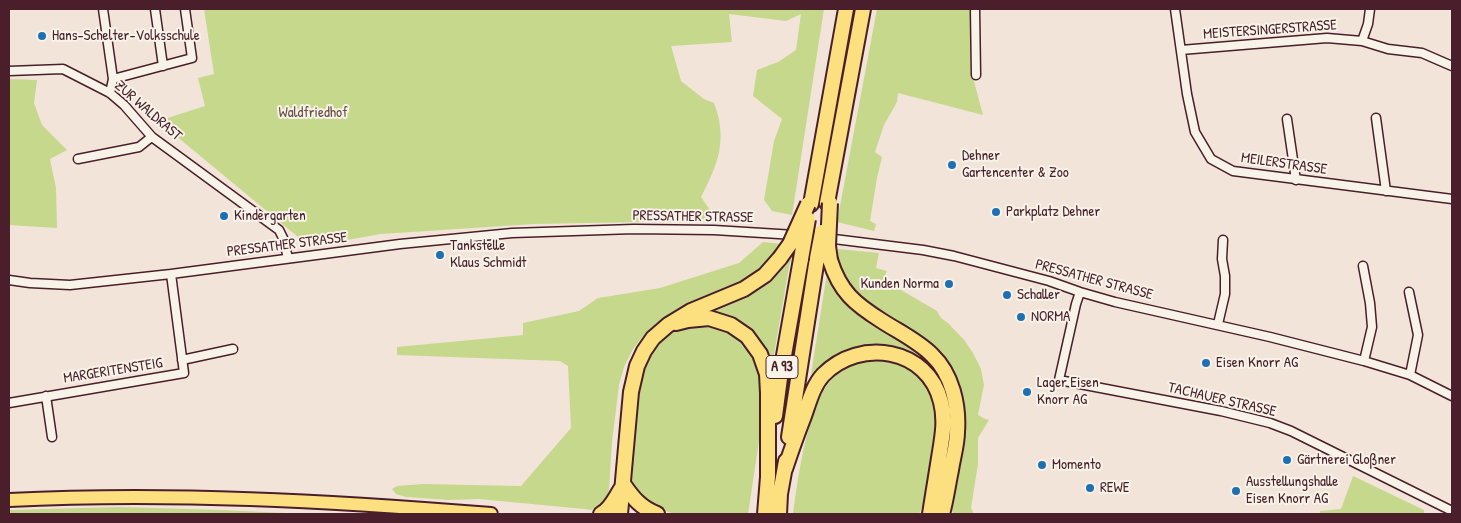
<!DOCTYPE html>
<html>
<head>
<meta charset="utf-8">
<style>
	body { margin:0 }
	#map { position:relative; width:1461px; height:523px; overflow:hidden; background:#f3e4d9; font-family:"Patrick Hand",sans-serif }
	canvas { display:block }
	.frame { position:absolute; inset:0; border:10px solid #4a1f2b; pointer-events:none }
</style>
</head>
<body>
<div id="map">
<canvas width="1461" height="523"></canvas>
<div class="frame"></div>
</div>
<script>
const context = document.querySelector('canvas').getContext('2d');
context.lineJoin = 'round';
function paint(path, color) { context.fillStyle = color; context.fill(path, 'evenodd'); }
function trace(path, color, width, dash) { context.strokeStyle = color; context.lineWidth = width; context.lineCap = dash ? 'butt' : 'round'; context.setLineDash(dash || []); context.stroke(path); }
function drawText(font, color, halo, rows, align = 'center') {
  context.font = font + ' "Patrick Hand",sans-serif'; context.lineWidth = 4; context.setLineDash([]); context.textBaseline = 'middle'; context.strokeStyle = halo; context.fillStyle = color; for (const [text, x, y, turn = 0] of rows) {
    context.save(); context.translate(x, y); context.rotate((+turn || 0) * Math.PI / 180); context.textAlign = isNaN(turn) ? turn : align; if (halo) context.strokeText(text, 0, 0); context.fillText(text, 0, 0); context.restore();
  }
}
const green = new Path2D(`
	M204,9H824L792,215L772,211L764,200L774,141L782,119L753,96L757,70L778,62L796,50L801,14L786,21L729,14L732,42L671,46L681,81L704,99L714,103C728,140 718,164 701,197L712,213L705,219L692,221L534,224L381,234L330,243H312L303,241L158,121L205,106L198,78L214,74Z
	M877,9H972V74L983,115L898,93L897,102L884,125L875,152L882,157L877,178L870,221L876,224L874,231L837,222Z
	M9,79L37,80L34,103L42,125L67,150L50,159L56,188L57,228L9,225Z
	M763,242L782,244L763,269L741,283L674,312L658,322L645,334L633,349L624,367L619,385L612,442L609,490L604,503L600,506L591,510L584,509L479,499L449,500L406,497L396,494L392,489L397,486L423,484L521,486L571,428L568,366L560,361L397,355V347L523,335V323L579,311L598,298L660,288L739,263Z
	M838,249L879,253L876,268L887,271L884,277L901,290L937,311L941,318L948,323L965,341L973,353L981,369L984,385L978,415L983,418L989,420L978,438V464L971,508L974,514H954L952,511C955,468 973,425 958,383C954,371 944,355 935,348C903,320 835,300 838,249Z
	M792,256L789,267L771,372C759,329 746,320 703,312L749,295L769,282Z
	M827,273L833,286L841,296L927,358C933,365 939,372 943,380C962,419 945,474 938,514L940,383L932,370L911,353L890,345H877L863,346L848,351L809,387Z
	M708,323L732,331L748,345L762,372V421L748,514H676L661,510L650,504L635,490L632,483C633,438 629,350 678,328C686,325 699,325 708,323Z
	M878,360C961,369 935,450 923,505L919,514H793C798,479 807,404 833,378C845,366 861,361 878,360Z
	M1353,476L1424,510V514H1320V511L1341,509Z
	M120,507L221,510L307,514H9V510Z`);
const street = new Path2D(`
	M103,9L113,79
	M155,9L163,66
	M975,9L976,75
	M1175,9L1187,94L1195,132L1211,159L1233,171L1452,199
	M1362,41L1368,24L1370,9
	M1181,50L1327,38L1362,41L1388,49L1422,53L1452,66
	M9,71L63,69L110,93L124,105L152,137L279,230L283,238L288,258
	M110,93L113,79L192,58L185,9
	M1376,118L1386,191
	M1287,119L1296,180
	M78,159L139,147L149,139L152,137
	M826,238L923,250L954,256L1049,281L1080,292L1115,302L1270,337L1364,361L1410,375L1452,396
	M1363,266L1370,303L1372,327L1364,361
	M9,280L30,283L70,285L171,274L400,244L512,233L634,229L714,230L795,235
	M1080,292L1076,304L1059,380L1221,411L1270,423L1291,431L1452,511
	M1409,292L1418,335L1410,375
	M1218,324L1225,294V276L1222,259L1223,240
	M182,360L233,349
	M46,396L52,437
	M9,403L184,373L171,274`);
const primary = new Path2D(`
	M9,500C169,492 331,501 491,514`);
const highway = new Path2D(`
	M827,203L863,9
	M811,204L846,9
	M830,260C840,292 855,304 882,321C899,332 918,341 932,355C952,374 959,405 957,432C957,444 953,457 951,470C948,484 946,500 942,514
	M676,323L688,320L709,318L731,325L747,336L760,354L767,374L768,393V477L765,514
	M775,416L780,378L801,259
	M789,437L817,258
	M785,469C791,451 797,434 804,416C809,402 813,386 823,375C860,337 928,348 941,402C946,421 942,439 939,458C936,477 933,496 930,514
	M624,485C633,498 641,508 657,514
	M601,514C611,509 615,498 621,489
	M620,514L631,392L637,366L644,351L653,338L668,325L691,311L744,289L765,275L780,258
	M779,514L780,494L786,461`);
const highwayBridge = new Path2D(`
	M780,258L790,244L808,204
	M817,258L822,232
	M801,259L808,219
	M830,260L828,246L830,203`);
const markers = [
	[42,36,5,"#1f6fb2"],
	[952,165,5,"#1f6fb2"],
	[996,212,5,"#1f6fb2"],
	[224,216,5,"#1f6fb2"],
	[440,255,5,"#1f6fb2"],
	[949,284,5,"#1f6fb2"],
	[1007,295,5,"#1f6fb2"],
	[1021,317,5,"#1f6fb2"],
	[1206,363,5,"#1f6fb2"],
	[1027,392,5,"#1f6fb2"],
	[1287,460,5,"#1f6fb2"],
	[1042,465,5,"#1f6fb2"],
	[1090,488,5,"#1f6fb2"],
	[1236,491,5,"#1f6fb2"]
];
const shields = [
	[782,367,32]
];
const shieldNames = [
	["A 93",782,367]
];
const streetNames = [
	["MEISTERSINGERSTRASSE",1270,30,-4],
	["ZUR WALDRAST",148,111,41],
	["MEILERSTRASSE",1284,164,8],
	["PRESSATHER STRASSE",693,217,1],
	["PRESSATHER STRASSE",287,245,-7],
	["PRESSATHER STRASSE",1094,280,15],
	["MARGERITENSTEIG",113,371,-9],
	["TACHAUER STRASSE",1222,400,13]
];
const poiNames = [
	["Hans-Schelter-Volksschule",52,36],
	["Dehner",962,156],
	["Gartencenter & Zoo",962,173],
	["Parkplatz Dehner",1006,212],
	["Kindergarten",234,216],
	["Tankstelle",450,246],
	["Klaus Schmidt",450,263],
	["Kunden Norma",939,284,"right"],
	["Schaller",1017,295],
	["NORMA",1031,317],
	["Eisen Knorr AG",1216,363],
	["Lager Eisen",1037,383],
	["Knorr AG",1037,400],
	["Gärtnerei Gloßner",1297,460],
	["Momento",1052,465],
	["Ausstellungshalle",1246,482],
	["Eisen Knorr AG",1246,499],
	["REWE",1100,488]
];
const parkNames = [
	["Waldfriedhof",313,113]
];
paint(green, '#c5d88c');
trace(street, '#4a1f2b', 11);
trace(primary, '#4a1f2b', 16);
trace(highway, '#4a1f2b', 18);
trace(street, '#f7f3e8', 8);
trace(primary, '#fce080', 12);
trace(highway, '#fce080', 14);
trace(highwayBridge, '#4a1f2b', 18, []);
trace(highwayBridge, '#fce080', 14);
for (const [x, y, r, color] of markers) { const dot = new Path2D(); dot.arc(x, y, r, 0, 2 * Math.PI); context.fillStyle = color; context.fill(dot); trace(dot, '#f7f3e8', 2); }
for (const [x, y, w] of shields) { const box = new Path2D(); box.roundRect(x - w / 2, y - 11.5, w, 23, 4); context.fillStyle = '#f7f3e8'; context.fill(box); trace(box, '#4a1f2b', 1); }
drawText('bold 14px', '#4a1f2b', null, shieldNames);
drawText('15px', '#4a1f2b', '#f7f3e8', streetNames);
drawText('15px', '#4a1f2b', '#f7f3e8', poiNames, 'left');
drawText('15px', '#694d43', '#f7f3e8', parkNames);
</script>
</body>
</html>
